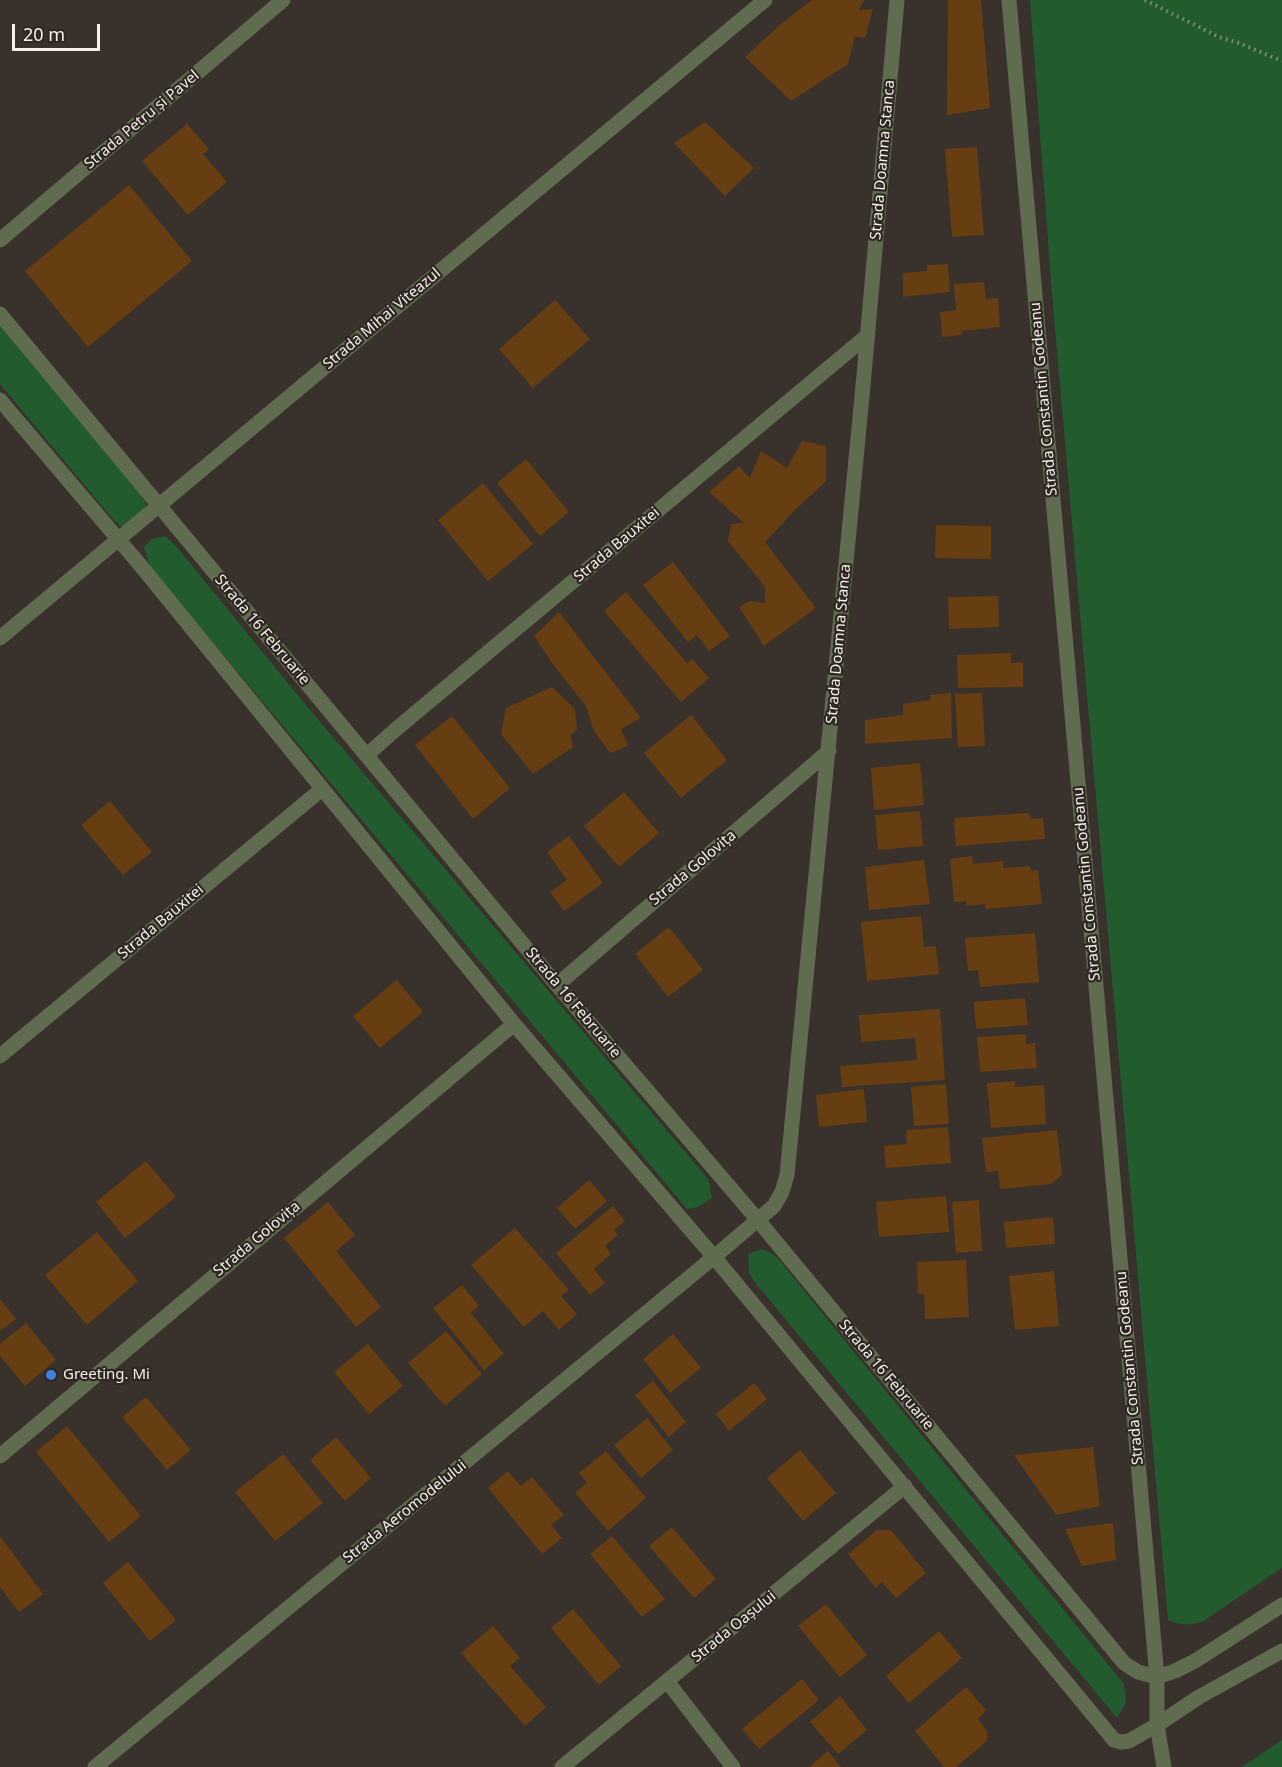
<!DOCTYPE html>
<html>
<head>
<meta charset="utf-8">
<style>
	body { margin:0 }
	#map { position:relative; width:1282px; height:1767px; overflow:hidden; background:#39312b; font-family:"Noto Sans",sans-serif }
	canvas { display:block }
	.scale { position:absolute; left:12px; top:24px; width:88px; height:27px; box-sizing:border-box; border:3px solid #f4efea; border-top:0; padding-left:8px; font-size:18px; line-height:21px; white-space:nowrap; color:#f4efea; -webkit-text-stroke:4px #2f2721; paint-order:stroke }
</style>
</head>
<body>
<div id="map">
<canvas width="1282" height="1767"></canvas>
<div class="scale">20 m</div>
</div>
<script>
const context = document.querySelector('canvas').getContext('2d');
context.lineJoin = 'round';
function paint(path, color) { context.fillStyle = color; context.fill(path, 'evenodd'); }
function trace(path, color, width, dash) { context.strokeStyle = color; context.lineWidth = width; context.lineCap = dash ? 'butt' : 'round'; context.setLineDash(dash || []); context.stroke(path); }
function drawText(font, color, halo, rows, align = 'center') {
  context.font = font + ' "Noto Sans",sans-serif'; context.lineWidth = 4.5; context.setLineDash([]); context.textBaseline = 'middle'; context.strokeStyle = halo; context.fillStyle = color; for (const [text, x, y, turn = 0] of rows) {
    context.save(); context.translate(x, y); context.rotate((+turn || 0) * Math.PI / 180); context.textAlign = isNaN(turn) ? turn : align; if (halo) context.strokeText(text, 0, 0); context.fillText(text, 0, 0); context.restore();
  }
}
const green = new Path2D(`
	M1030,0H1282V1568L1202,1622C1189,1626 1180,1625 1168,1620L1052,294Z
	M0,324L135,487L144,500L148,512L127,533L112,518L0,384Z
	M165,536L176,546L305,704L708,1179L712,1198L698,1207L687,1209L150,567L144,547L152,539Z
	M762,1249L776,1256L1124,1684L1126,1703L1117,1718L757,1285L749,1273L748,1254Z
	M1282,1740V1767H1242Z`);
const building = new Path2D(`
	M812,0H864L859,10L873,9L865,38L855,36L848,64L791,101L745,57L781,24Z
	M948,0H981L990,108L947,115Z
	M705,122L754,168L725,196L674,143Z
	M187,124L209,149L203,154L227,182L188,215L142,161Z
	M977,147L984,235L952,237L945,149Z
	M129,185L192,261L88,347L25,271Z
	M948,264L950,292L903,297V273L927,271V265Z
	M984,282L986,299L998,298L1000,327L962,331V335L942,337L940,312L956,310L954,284Z
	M555,300L590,339L533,388L499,349Z
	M802,441L826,446V481L795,510L765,542L816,608L764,646L739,607L750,601L765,603V587L728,541L731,524L744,523L709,492L739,466L750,478L761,451L787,468Z
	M526,459L569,512L540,536L497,483Z
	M483,483L533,544L488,581L438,520Z
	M936,525L991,526V559L935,558Z
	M673,562L730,636L709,651L697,635L688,642L643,585Z
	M626,592L687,663L692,659L709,678L681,702L604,611Z
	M998,596L999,627L949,629L948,597Z
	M559,612L641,718L621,729L628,746L610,753L594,731L586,706L552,663L534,636Z
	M1011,653V663L1023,662V687L958,688L957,655Z
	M552,687L575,709L577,729L571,735L573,747L533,774L501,734L506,708Z
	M951,693L952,738L865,744V720L903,715V704L931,700L930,695Z
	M982,693L985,746L958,747L955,694Z
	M691,715L727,760L681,798L644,753Z
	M452,716L510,788L473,819L415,745Z
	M920,763L924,805L874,810L871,768Z
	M624,792L659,833L619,867L584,826Z
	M110,801L152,852L123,875L81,825Z
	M920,811L923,846L878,850L875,815Z
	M1028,813L1032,819L1043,818L1045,839L956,846L954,818Z
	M569,836L603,883L564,911L550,892L567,880L547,852Z
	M972,856L973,864L1003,861V868L1030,866L1031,871L1038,870L1042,904L985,909V904L966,906V901L954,902L950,859Z
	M924,860L930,904L869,910L865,867Z
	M921,916L924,947L936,946L939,974L867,981L861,922Z
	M669,927L703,970L668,997L635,954Z
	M1035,933L1039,982L980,987L978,970L968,971L965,938Z
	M397,980L423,1012L380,1048L353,1016Z
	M1025,998L1028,1025L976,1029L974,1002Z
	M940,1009L945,1080L842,1087L840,1066L917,1060L915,1038L861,1042L859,1015Z
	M1026,1034V1044L1035,1043L1037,1068L980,1072L977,1037Z
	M1015,1081V1087L1044,1085L1046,1124L991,1128L987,1083Z
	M946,1084L949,1124L914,1126L911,1087Z
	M864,1089L867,1122L819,1127L816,1095Z
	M948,1127L951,1163L886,1168L884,1146L907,1144L906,1130Z
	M1057,1130L1062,1175L1051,1184L1000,1189L998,1171L986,1172L982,1138Z
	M146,1161L176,1197L125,1238L96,1202Z
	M589,1180L607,1201L575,1229L557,1208Z
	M946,1196L949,1232L879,1237L876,1202Z
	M979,1200L982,1251L956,1253L952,1202Z
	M328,1202L355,1235L336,1251L381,1307L356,1327L284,1238Z
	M613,1206L625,1221L614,1230L618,1235L605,1246L611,1254L594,1269L605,1283L590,1295L556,1253Z
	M1053,1217L1055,1244L1006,1248L1004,1222Z
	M515,1228L569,1290L561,1296L577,1314L559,1330L543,1311L524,1327L471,1265Z
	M97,1232L138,1281L87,1325L45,1275Z
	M966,1260L969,1317L925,1319L924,1294H918L917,1262Z
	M1054,1271L1059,1326L1015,1330L1009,1276Z
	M462,1285L479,1306L471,1313L504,1354L484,1370L433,1308Z
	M0,1299L16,1319L0,1331Z
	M26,1323L56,1360L25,1386L0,1356V1344Z
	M446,1331L482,1374L445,1406L408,1363Z
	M673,1334L701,1368L670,1393L643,1359Z
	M368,1344L403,1386L369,1414L334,1372Z
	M653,1381L686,1422L669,1437L635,1395Z
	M754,1383L767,1399L729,1431L716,1414Z
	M146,1397L191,1450L167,1470L122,1417Z
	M647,1418L673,1450L641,1478L614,1445Z
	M67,1426L141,1516L109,1542L36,1452Z
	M336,1437L371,1478L345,1501L310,1460Z
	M1093,1447L1100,1506L1056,1515L1014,1455Z
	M800,1450L836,1493L803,1521L767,1478Z
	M606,1451L646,1498L608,1531L575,1493L587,1483L579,1473Z
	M283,1454L323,1503L275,1541L235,1492Z
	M508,1471L521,1486L532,1477L564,1515L551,1525L562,1538L542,1554L488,1488Z
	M1113,1523L1116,1560L1082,1566L1065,1529Z
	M672,1527L716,1579L694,1598L649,1546Z
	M877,1530H891L926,1573L896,1598L882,1582L876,1588L848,1554Z
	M0,1536L43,1594L19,1612L0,1587Z
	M612,1536L665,1599L642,1617L590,1554Z
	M128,1562L176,1620L150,1641L103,1583Z
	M826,1604L867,1655L840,1677L798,1626Z
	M573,1609L621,1666L599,1685L551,1628Z
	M493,1626L520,1658L510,1666L546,1707L525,1726L461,1653Z
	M939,1631L962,1658L909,1703L886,1676Z
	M802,1679L819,1700L759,1749L742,1729Z
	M966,1687L986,1710L978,1719L987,1731V1741L956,1767H944L915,1731Z
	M840,1696L867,1730L838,1754L810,1722Z
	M828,1751L841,1767H809Z`);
const path = new Path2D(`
	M1145,0L1219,37L1239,43L1282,61`);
const minor = new Path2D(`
	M1009,0L1157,1677V1725L1164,1767
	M0,240L283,0
	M0,314L557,985L758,1220L1124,1663L1138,1672L1157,1677L1175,1671L1195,1661L1282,1605
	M0,400L141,566L514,1024L714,1257L1114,1740L1121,1742L1129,1741L1157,1725L1199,1697L1282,1651
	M0,638L765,0
	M367,755L395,730L868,335
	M557,985L829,751
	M0,1056L322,789
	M0,1456L514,1024
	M667,1681L733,1767
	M95,1767L714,1257L774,1206L782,1192L787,1175C826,783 864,392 897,0
	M562,1767L905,1486`);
const markers = [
	[51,1375,6,"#3f7fe0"]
];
const streetNames = [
	["Strada Petru și Pavel",142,120,-40],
	["Strada Doamna Stanca",883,160,-85],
	["Strada Mihai Viteazul",382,319,-40],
	["Strada Constantin Godeanu",1044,399,-95],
	["Strada Bauxitei",617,545,-40],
	["Strada 16 Februarie",262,630,50],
	["Strada Doamna Stanca",839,644,-85],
	["Strada Golovița",693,868,-40],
	["Strada Constantin Godeanu",1087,884,-95],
	["Strada Bauxitei",161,922,-40],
	["Strada 16 Februarie",573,1003,50],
	["Strada Golovița",257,1239,-40],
	["Strada Constantin Godeanu",1130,1368,-95],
	["Strada 16 Februarie",886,1375,50],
	["Strada Aeromodelului",405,1512,-39],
	["Strada Oașului",734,1627,-39]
];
const poiNames = [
	["Greeting. Mi",63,1375]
];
paint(green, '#225c2e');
paint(building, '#663e12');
trace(path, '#938d87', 4, [1.5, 4.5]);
trace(minor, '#5f6c50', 15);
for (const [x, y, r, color] of markers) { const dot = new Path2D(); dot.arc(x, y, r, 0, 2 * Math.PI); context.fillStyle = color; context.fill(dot); trace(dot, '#2f2721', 2); }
drawText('15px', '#f4efea', '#2f2721', streetNames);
drawText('15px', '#f4efea', '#2f2721', poiNames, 'left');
</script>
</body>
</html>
